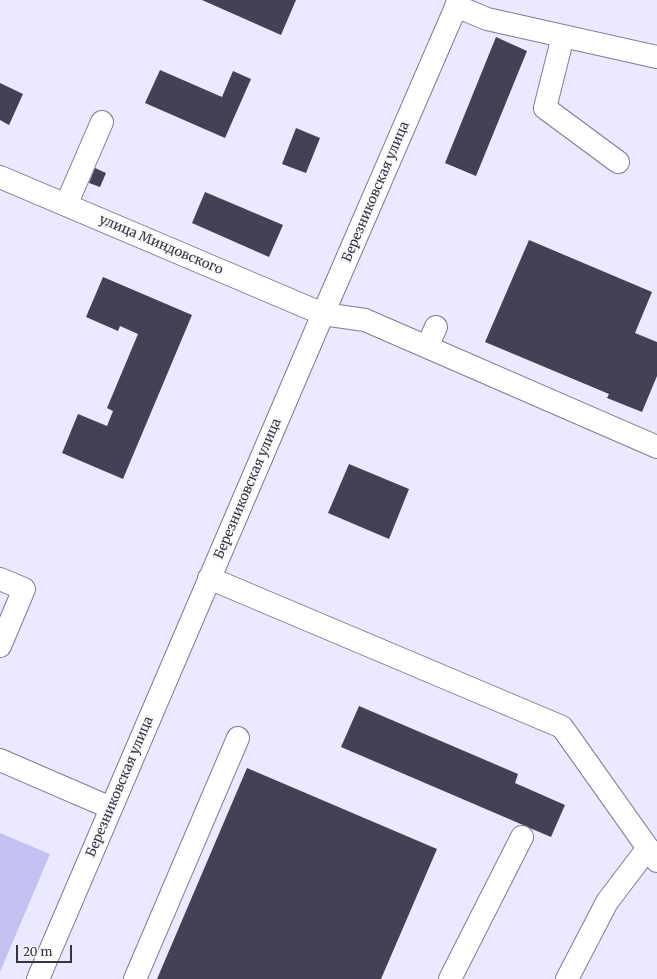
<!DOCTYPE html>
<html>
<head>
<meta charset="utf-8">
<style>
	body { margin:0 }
	#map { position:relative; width:657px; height:979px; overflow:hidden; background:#eae9ff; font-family:Merriweather,serif }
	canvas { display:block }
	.scale { position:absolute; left:16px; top:945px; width:56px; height:18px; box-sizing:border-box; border:2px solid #35343f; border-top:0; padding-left:5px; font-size:12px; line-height:14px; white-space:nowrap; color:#35343f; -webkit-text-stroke:3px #f8f8fe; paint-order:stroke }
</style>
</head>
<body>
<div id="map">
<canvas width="657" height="979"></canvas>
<div class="scale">20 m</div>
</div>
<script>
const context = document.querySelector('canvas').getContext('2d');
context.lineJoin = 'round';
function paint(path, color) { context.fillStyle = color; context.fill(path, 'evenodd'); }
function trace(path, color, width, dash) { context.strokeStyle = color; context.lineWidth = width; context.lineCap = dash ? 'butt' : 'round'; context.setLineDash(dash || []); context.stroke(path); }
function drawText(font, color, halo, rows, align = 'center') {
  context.font = font + ' Merriweather,serif'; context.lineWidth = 4; context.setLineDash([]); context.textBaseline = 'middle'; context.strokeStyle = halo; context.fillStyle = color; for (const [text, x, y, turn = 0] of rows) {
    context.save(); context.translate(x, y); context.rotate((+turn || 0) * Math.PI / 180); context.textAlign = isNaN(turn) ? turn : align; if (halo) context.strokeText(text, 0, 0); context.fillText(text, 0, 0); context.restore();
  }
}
const green = new Path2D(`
	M0,833L50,854L0,972Z`);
const building = new Path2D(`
	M202,0H296L281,35Z
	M496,37L527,51L476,176L445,163Z
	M160,70L222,97L233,71L251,79L225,138L145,103Z
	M0,83L23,94L9,125L0,120Z
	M296,128L320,138L306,173L282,164Z
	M95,168L106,173L100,187L89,183Z
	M205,192L283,225L269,257L192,223Z
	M529,240L652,292L635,333L657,342V376L642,412L607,398L609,394L485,342Z
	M103,277L192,315L123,479L62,453L78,414L107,426L113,411L107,408L138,334L120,326L118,331L86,317Z
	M349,464L409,489L389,539L328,513Z
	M359,706L518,774L515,783L565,805L551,837L341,747Z
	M247,768L437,849L381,979H157Z`);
const minor = new Path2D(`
	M456,6L487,19L657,57
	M563,36L545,108L618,162
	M0,177L323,314L365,320L657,447
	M66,205L102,122
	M427,347L436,327
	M209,578L562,727L657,861
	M0,579L24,589L0,646
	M0,760L111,808
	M38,979L323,314L459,0
	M135,979L238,738
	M450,979L522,837
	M567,979L607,902L648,848`);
const streetNames = [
	["Березниковская улица",376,192,-67],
	["улица Миндовского",161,245,23],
	["Березниковская улица",248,489,-67],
	["Березниковская улица",120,787,-67]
];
paint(green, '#c4c1f2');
paint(building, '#424156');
trace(minor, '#7d7c94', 24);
trace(minor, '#fff', 22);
drawText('13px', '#35343f', '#f8f8fe', streetNames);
</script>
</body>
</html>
